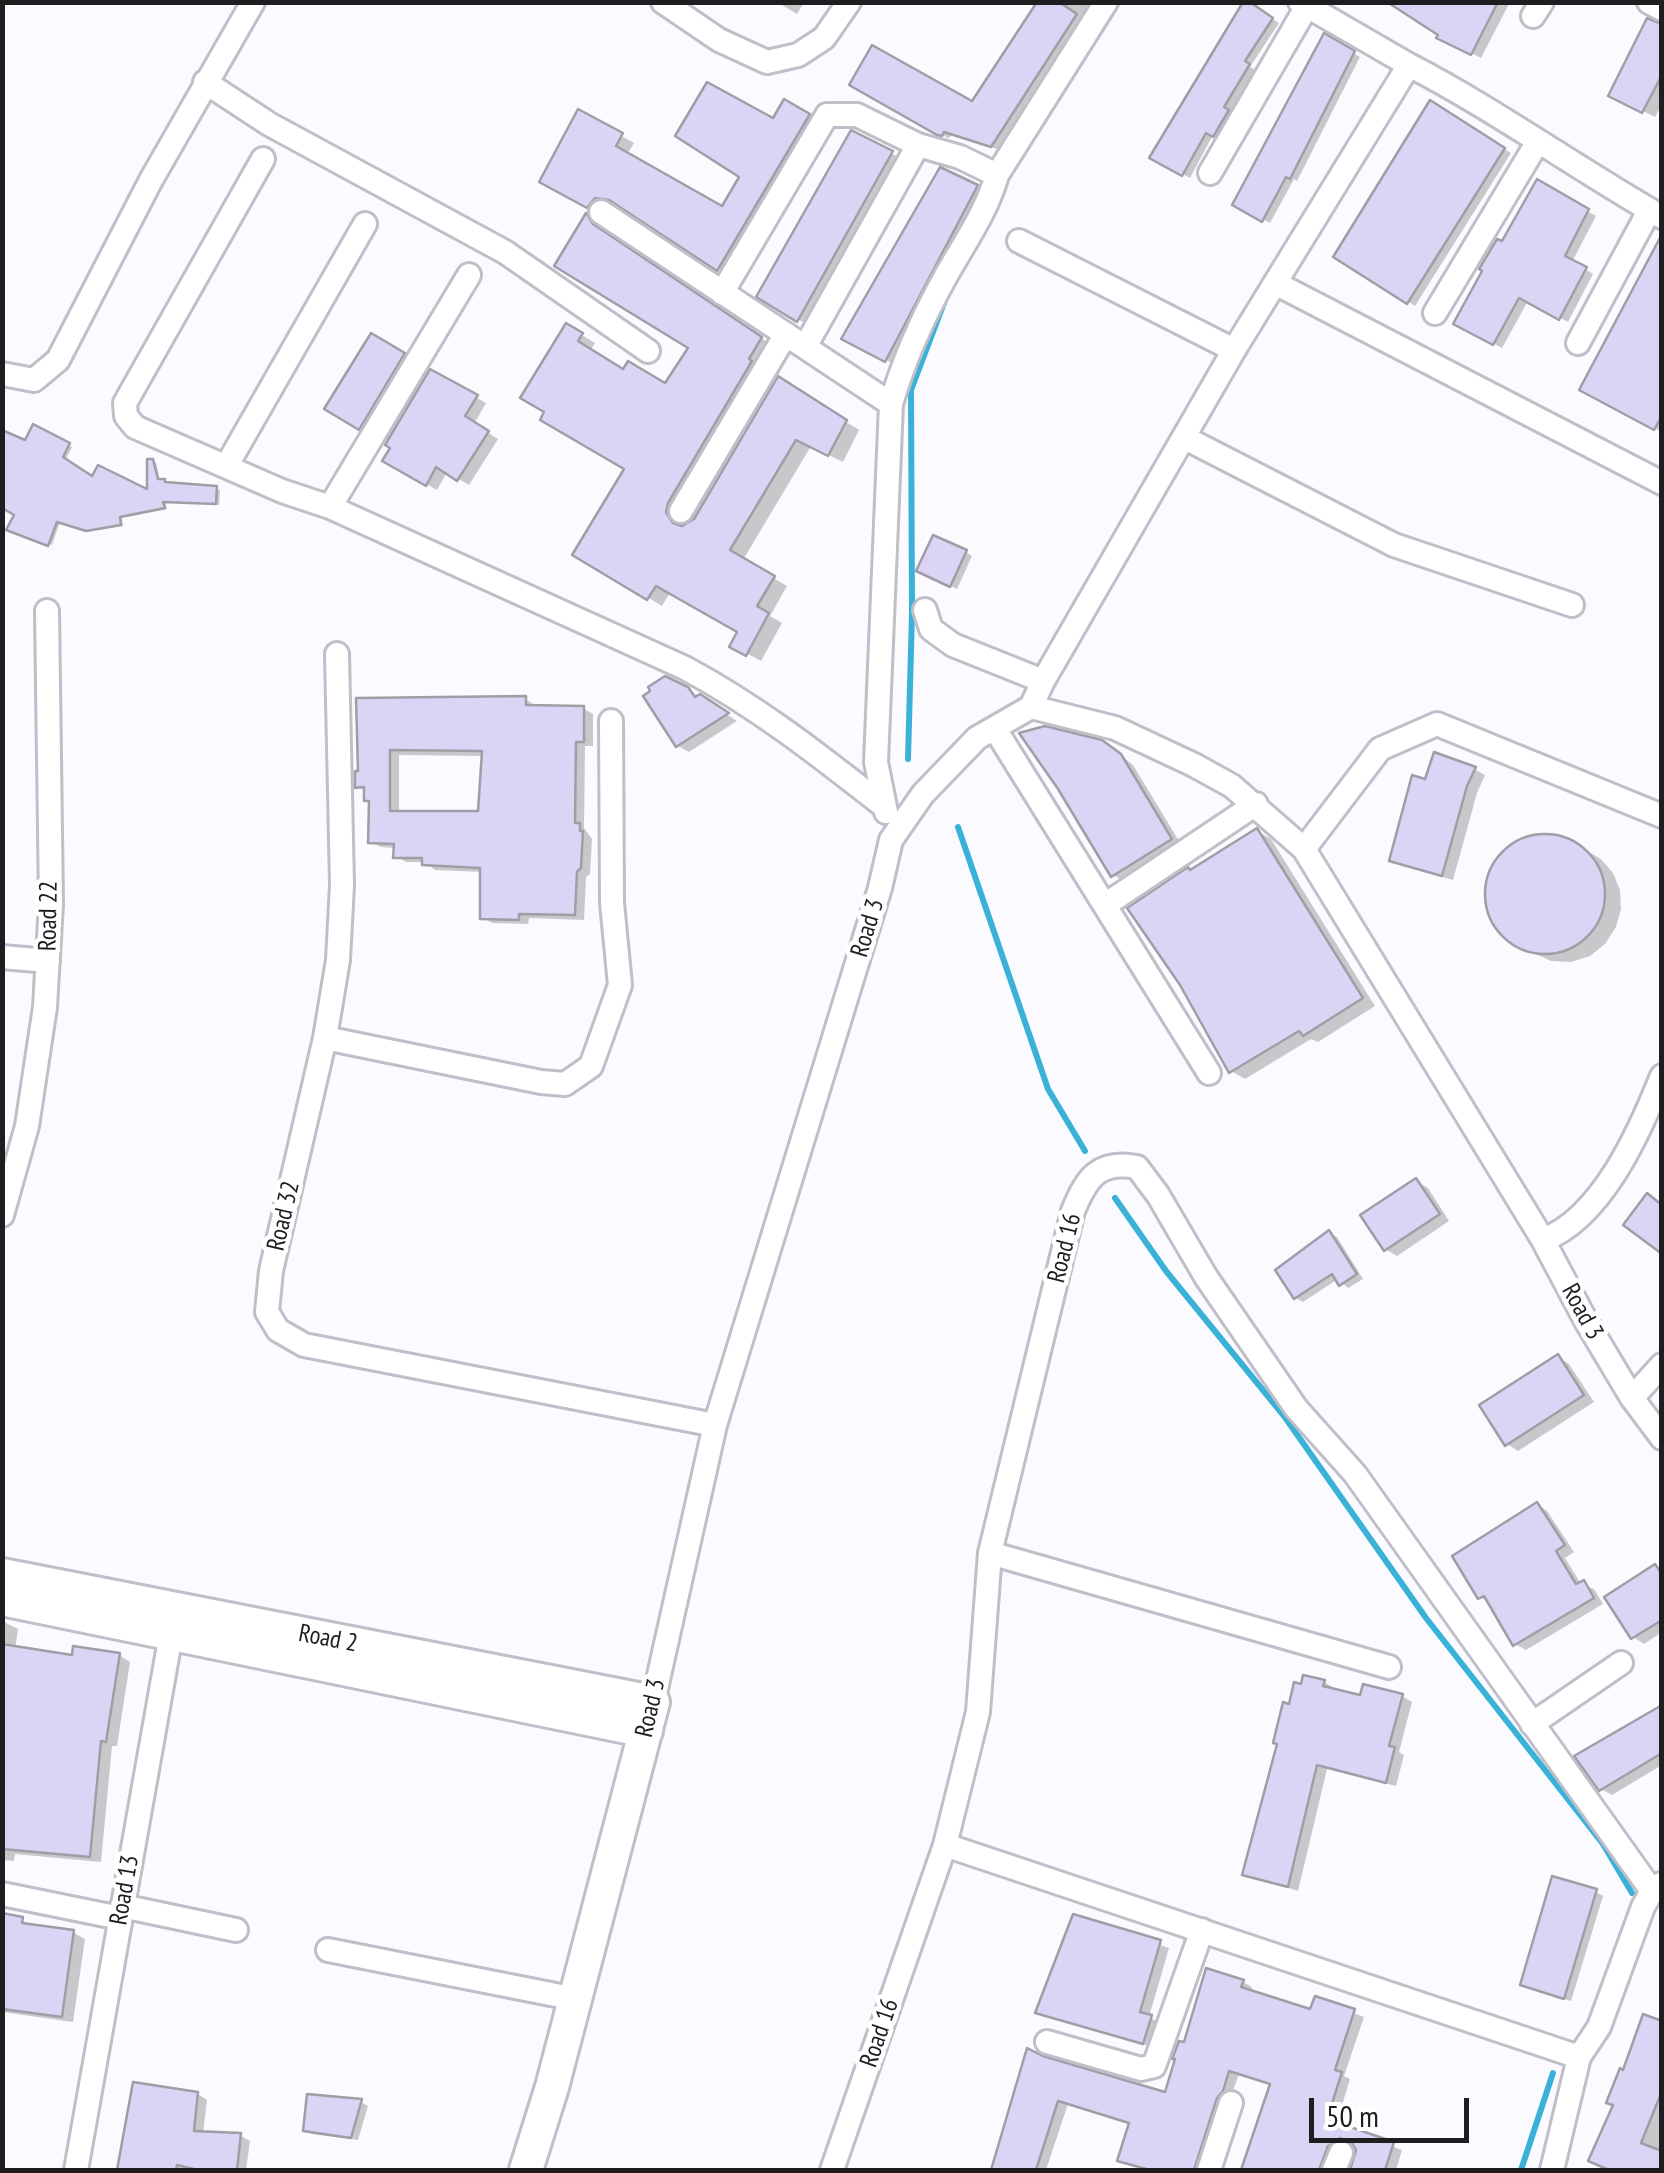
<!DOCTYPE html>
<html>
<head>
<meta charset="utf-8">
<style>
	body { margin:0 }
	#map { position:relative; width:1664px; height:2173px; overflow:hidden; background:#fbfafe; font-family:"PT Sans Narrow",sans-serif }
	canvas { display:block }
	.frame { position:absolute; inset:0; border:5px solid #1e1d20; pointer-events:none }
	.scale { position:absolute; left:1309px; top:2098px; width:160px; height:45px; box-sizing:border-box; border:5px solid #1e1d20; border-top:0; padding-left:12px; font-size:30px; line-height:35px; white-space:nowrap; color:#1e1d20; -webkit-text-stroke:8px #fff; paint-order:stroke }
</style>
</head>
<body>
<div id="map">
<canvas width="1664" height="2173"></canvas>
<div class="frame"></div>
<div class="scale">50 m</div>
</div>
<script>
const context = document.querySelector('canvas').getContext('2d');
context.lineJoin = 'round';
function paint(path, color) { context.fillStyle = color; context.fill(path, 'evenodd'); }
function trace(path, color, width, dash) { context.strokeStyle = color; context.lineWidth = width; context.lineCap = dash ? 'butt' : 'round'; context.setLineDash(dash || []); context.stroke(path); }
function drawText(font, color, halo, rows, align = 'center') {
  context.font = font + ' "PT Sans Narrow",sans-serif'; context.lineWidth = 9; context.setLineDash([]); context.textBaseline = 'middle'; context.strokeStyle = halo; context.fillStyle = color; for (const [text, x, y, turn = 0] of rows) {
    context.save(); context.translate(x, y); context.rotate((+turn || 0) * Math.PI / 180); context.textAlign = isNaN(turn) ? turn : align; if (halo) context.strokeText(text, 0, 0); context.fillText(text, 0, 0); context.restore();
  }
}
const shadow = new Path2D(`
	M777,2H804L797,14Z
	M1040,2H1095L1000,150L953,135L948,138L853,84L973,104Z
	M1396,2H1510L1481,58L1449,42Z
	M1246,3L1279,23L1250,67L1256,70L1230,113L1235,116L1221,139L1213,135L1190,178L1152,157Z
	M1661,27L1662,104L1655,117L1622,101Z
	M1325,37L1360,57L1297,181L1294,179L1270,223L1235,204Z
	M785,102L821,123L730,275L622,205L608,204L601,213L542,181L579,113L634,143L627,155L723,210Z
	M1431,104L1511,153L1415,306L1336,256Z
	M852,133L908,162L813,328L759,296Z
	M1538,183L1596,216L1572,262L1593,274L1568,322L1528,301L1502,348L1456,323Z
	M977,187L985,192L894,364L844,338Z
	M587,216L600,224L607,235L775,347L679,521L683,528L696,520L793,388L859,430L843,462L811,446L743,560L787,586L770,616L782,623L761,661L733,646L740,633L671,591L662,606L576,554L627,468L567,326L595,343L590,351L624,372L666,387L691,347L557,265Z
	M1662,239V432L1582,389Z
	M372,336L414,362L371,434L328,408Z
	M431,372L486,403L474,424L498,439L469,485L447,472L437,490L385,460Z
	M35,427L72,447L65,461L93,479L149,493L153,461L156,463L160,481L220,490L219,505L165,502L167,509L122,518L123,526L92,531L60,522L52,545L12,531L26,444Z
	M966,552L972,556L957,589L926,574Z
	M687,689L737,721L689,752L678,746Z
	M525,699L535,705V708L584,709L593,714V746H585L584,828L592,839L590,874L586,877L584,920L529,918L528,924L492,923L483,917L484,872L435,870L425,862H406L396,856V848L381,847L371,842L372,802L367,792L357,786L361,773L359,700ZM399,755L484,756L481,813L399,814Z
	M1114,750L1133,765L1182,846L1124,881L1113,875Z
	M1474,769L1485,775L1477,793L1453,880L1402,866L1392,860L1426,782Z
	M1257,831L1271,839L1375,1006L1318,1042L1311,1039L1245,1079L1231,1071L1192,872Z
	M1550,835L1568,840L1601,859L1613,873L1620,890L1621,909L1616,927L1605,944L1590,956L1571,962L1551,961L1515,944L1500,931L1491,913L1487,894L1491,874L1500,857L1514,845L1531,837Z
	M1416,1181L1428,1188L1449,1221L1397,1256L1385,1249Z
	M1330,1233L1337,1237L1363,1279L1348,1288L1338,1279L1303,1302L1296,1298Z
	M1558,1357L1569,1364L1594,1402L1518,1451L1507,1444Z
	M1537,1504L1547,1511L1574,1552L1565,1558L1581,1584L1594,1589L1603,1604L1526,1650L1515,1644L1491,1603L1480,1597Z
	M1655,1567L1662,1571V1639L1659,1634L1644,1644L1633,1637Z
	M2,1621L18,1629L15,1649L74,1658L119,1655L130,1662L117,1746H112L101,1862L15,1854L14,1861L2,1860Z
	M1324,1682L1334,1688L1333,1691L1362,1698L1402,1696L1412,1702L1399,1752L1404,1755L1396,1786L1327,1769L1298,1891L1244,1874L1291,1707Z
	M1662,1706V1765L1612,1795L1601,1789Z
	M1596,1892L1603,1896L1571,2001L1530,1988Z
	M2,1912L34,1926L74,1933L85,1939L73,2022L2,2012Z
	M1074,1917L1169,1948L1149,2017L1160,2023L1152,2047L1038,2012Z
	M1243,1982L1252,1987L1250,1993L1312,2013L1316,1999L1364,2017L1344,2076L1350,2079L1336,2125L1402,2150L1396,2170H1352L1358,2158L1355,2143L1351,2142L1341,2146L1329,2170H1244L1272,2085L1239,2074L1204,2170H1148L1130,2165L1120,2160L1131,2124L1068,2104L1046,2170H993L1020,2089L1167,2095L1185,2045Z
	M1662,2023V2170H1612L1600,2165L1624,2073Z
	M135,2085L198,2094L207,2100L203,2134L241,2136L250,2141L246,2170H119Z
	M309,2097L361,2102L368,2106L358,2140L312,2134L305,2130Z`);
const stream = new Path2D(`
	M908,759L912,613L911,390L947,295
	M958,827L1048,1089L1085,1151
	M1115,1198L1166,1271L1284,1416L1426,1618L1603,1844L1632,1893
	M1521,2170L1553,2073`);
const building = new Path2D(`
	M1037,2H1059L1077,14L991,147L944,132L942,136L937,135L849,85L872,45L972,101Z
	M1243,2H1250L1273,18L1245,61L1250,64L1224,107L1229,110L1213,137L1206,133L1182,176L1149,158Z
	M1387,2H1498L1471,55L1436,38L1438,35Z
	M1647,18L1662,24V75L1642,113L1608,96Z
	M1324,33L1355,51L1290,179L1286,177L1262,222L1232,205Z
	M707,82L773,118L784,99L810,114L717,271L609,200L595,198L587,208L539,182L578,109L623,133L616,146L722,206L739,177L675,136Z
	M1430,100L1505,148L1407,304L1333,257Z
	M851,130L893,151L797,322L756,297Z
	M940,167L978,185L885,362L841,339Z
	M1537,179L1589,209L1565,256L1587,267L1559,320L1519,298L1493,345L1453,324L1482,271L1479,269L1497,239L1502,241Z
	M586,213L593,224L762,337L749,359L752,361L668,503L666,512L673,523L682,526L694,519L778,376L847,420L828,456L796,440L730,550L775,576L757,606L769,613L746,656L729,647L737,632L656,586L647,600L572,555L624,469L540,420L544,412L520,398L566,323L583,333L578,341L623,369L628,361L665,383L688,348L554,266Z
	M1662,234V416L1654,430L1579,390Z
	M371,333L405,353L359,430L324,409Z
	M430,369L478,395L465,416L489,431L457,481L436,467L426,486L382,461L390,448L385,445Z
	M33,424L70,443L63,457L92,476L98,465L147,489V459H153L158,479H165V482L217,486L216,504L163,502L165,508L120,517L121,525L86,531L57,522L48,546L6,530L14,515L2,508V430L25,440Z
	M933,535L967,550L950,587L916,571Z
	M665,676L688,687L695,697L700,694L729,713L676,747L643,696L650,691L648,687Z
	M526,696V705L584,706V742H576L575,823H580V831H583L581,868L577,872L575,915L519,914V920L480,919V868L422,865V858H393L394,844L368,843L369,801H364V787L355,788V771H358L356,698ZM390,750L482,751L478,811H390Z
	M1045,726L1102,740L1121,754L1172,839L1111,877L1058,789L1019,733Z
	M1434,752L1476,767L1467,786L1442,876L1389,861L1412,775L1425,779Z
	M1257,828L1363,998L1303,1036L1299,1031L1229,1073L1180,985L1127,908L1188,867L1190,870Z
	M1485 894a60 60 0 1 1 120 0a60 60 0 1 1-120 0Z
	M1416,1178L1440,1214L1384,1251L1360,1215Z
	M1647,1193L1662,1205V1254L1623,1225Z
	M1329,1230L1357,1274L1339,1286L1332,1274L1294,1299L1275,1270Z
	M1558,1354L1584,1395L1505,1446L1479,1405Z
	M1537,1502L1565,1545L1556,1551L1576,1584L1584,1580L1594,1598L1513,1646L1484,1596L1478,1599L1452,1556Z
	M1655,1564L1662,1574V1620L1631,1639L1604,1597Z
	M2,1644L72,1655L73,1646L120,1653L106,1742L101,1741L90,1857L2,1849Z
	M1303,1675L1325,1680L1323,1686L1360,1695L1363,1684L1403,1694L1389,1746L1395,1747L1386,1783L1317,1765L1288,1887L1242,1875L1277,1744L1273,1743L1283,1702L1289,1704L1294,1682L1301,1684Z
	M1662,1705V1753L1599,1791L1574,1756Z
	M1552,1876L1597,1889L1564,1999L1520,1985Z
	M2,1913L23,1917L22,1923L74,1930L62,2017L2,2009Z
	M1073,1914L1161,1940L1140,2012L1152,2015L1143,2044L1035,2013Z
	M1206,1968L1244,1980L1241,1987L1310,2009L1315,1996L1355,2009L1335,2070L1342,2072L1327,2119L1394,2142L1385,2170H1350L1356,2150L1352,2143L1340,2138L1328,2146L1319,2170H1241L1270,2084L1229,2071L1223,2091L1217,2098L1194,2170H1150L1117,2161L1129,2123L1058,2101L1036,2170H991L1027,2048L1043,2056L1165,2092L1175,2059H1172L1179,2041L1184,2042Z
	M1643,2014L1662,2021V2091L1641,2143L1662,2151V2170H1609L1588,2161L1613,2105L1606,2103L1620,2068L1623,2070Z
	M133,2082L198,2092L194,2131L241,2133L237,2170H198L177,2165L176,2170H117Z
	M307,2094L362,2099L351,2138L303,2131Z`);
const street = new Path2D(`
	M663,2L719,40L767,62L798,55L824,38L849,2
	M1649,2L1662,9
	M1533,16L1542,2
	M1409,65C1496,110 1576,168 1662,217
	M205,82L269,124L505,252L648,351
	M263,159L125,403L126,416L135,427L282,491L330,507L685,668C758,707 820,756 885,807
	M1210,173L1307,6
	M997,175L1106,2
	M601,212L891,404
	M1019,241L1234,350
	M1275,283L1662,483
	M722,293L827,115H857L918,145L960,157L997,175C987,211 965,242 947,274C924,315 904,359 891,404L876,762L886,812
	M1435,313L1537,143
	M1578,343L1649,211
	M805,347L918,145
	M2,374L34,380L58,360L151,180L253,2
	M1185,438L1394,545L1572,605
	M227,465L365,224
	M330,507L469,275
	M681,511L786,334
	M925,610L931,629L953,645L1043,681
	M337,654L342,885L338,960L325,1038L271,1271L267,1312L278,1330L304,1345L715,1425
	M1031,707L1043,681L1234,350L1409,65L1300,2
	M995,729L1209,1073
	M1304,849L1380,749L1437,724L1662,816
	M1105,905L1256,804
	M2,957L48,961
	M325,1038L541,1082L565,1084L591,1066L620,985L612,903L611,721
	M2,1215L27,1126L45,1007L51,904L47,611
	M1543,1240C1602,1218 1640,1131 1662,1076
	M1632,1398L1662,1365
	M990,1553L1389,1667
	M653,1702L715,1425L880,888L891,840L923,794L977,738L1031,707L1115,728L1194,765L1232,786L1304,849L1543,1240L1586,1321L1632,1398L1662,1438
	M1532,1724L1621,1663
	M945,1845L1579,2057L1599,2027L1643,1907L1652,1891L1661,1884
	M2,1894L120,1918
	M122,1906L236,1930
	M328,1950L576,1999
	M1047,2042L1141,2069L1154,2066L1202,1930
	M76,2170L173,1623
	M832,2170L945,1845L978,1712L990,1553L1073,1211C1087,1177 1099,1160 1137,1167L1158,1195L1206,1277L1296,1408L1355,1474L1652,1891
	M1209,2170L1231,2103
	M1334,2170L1341,2153
	M1552,2170L1579,2057`);
const secondary = new Path2D(`
	M2,1575L653,1702L552,2087L526,2170
	M2,1599L646,1731`);
const streetNames = [
	["Road 22",49,916,-89],
	["Road 3",868,928,-73],
	["Road 32",284,1216,-77],
	["Road 16",1065,1248,-76],
	["Road 3",1582,1312,61],
	["Road 2",328,1639,11],
	["Road 3",651,1708,-77],
	["Road 13",125,1890,-80],
	["Road 16",880,2033,-71]
];
paint(shadow, '#0003');
trace(stream, '#3ab2d7', 6);
paint(building, '#dcd4f5');
trace(building, '#9f9da6', 2.5);
trace(street, '#c0bec8', 28);
trace(secondary, '#c0bec8', 38);
trace(street, '#fff', 22);
trace(secondary, '#fff', 32);
drawText('25px', '#1e1d20', '#fff', streetNames);
</script>
</body>
</html>
